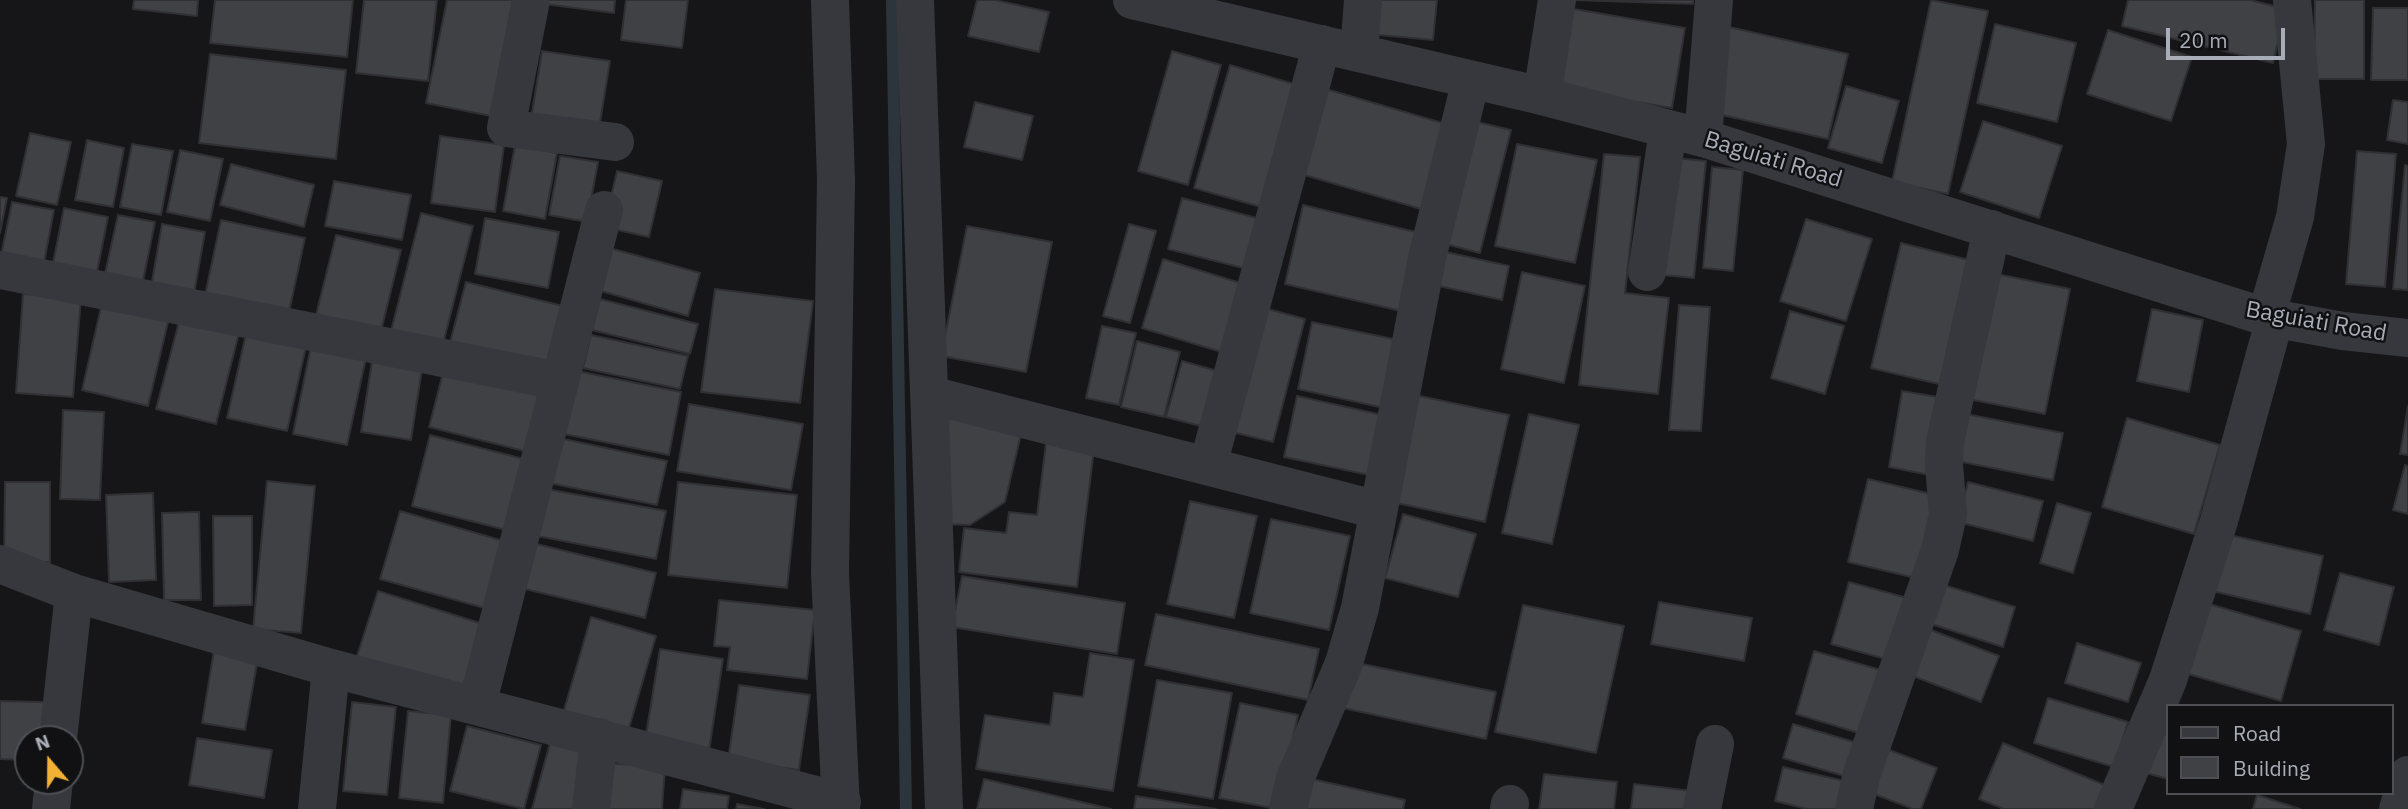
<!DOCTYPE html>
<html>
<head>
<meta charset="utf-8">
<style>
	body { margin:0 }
	#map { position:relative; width:2408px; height:809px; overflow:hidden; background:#161618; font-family:"IBM Plex Sans",sans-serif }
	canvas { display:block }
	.legend { position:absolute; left:2166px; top:704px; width:228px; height:91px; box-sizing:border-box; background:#111113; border:2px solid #4d4f55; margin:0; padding:9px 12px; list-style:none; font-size:21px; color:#a8adb8 }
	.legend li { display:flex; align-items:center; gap:14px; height:35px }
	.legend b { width:35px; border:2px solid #4d4f55 }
	.north { position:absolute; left:14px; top:725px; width:70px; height:70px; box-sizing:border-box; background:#111113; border:2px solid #4d4f55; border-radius:50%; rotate:340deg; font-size:19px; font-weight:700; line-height:28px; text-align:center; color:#a8adb8 }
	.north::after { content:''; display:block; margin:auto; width:24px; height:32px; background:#f2b134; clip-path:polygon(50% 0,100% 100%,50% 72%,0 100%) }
	.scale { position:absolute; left:2166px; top:28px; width:119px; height:32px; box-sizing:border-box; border:4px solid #a8adb8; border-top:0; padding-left:9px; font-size:21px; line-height:24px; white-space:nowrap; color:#a8adb8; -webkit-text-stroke:5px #111113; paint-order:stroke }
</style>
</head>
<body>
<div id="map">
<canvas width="2408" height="809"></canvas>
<ul class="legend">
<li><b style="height:9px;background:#37383d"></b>Road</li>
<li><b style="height:19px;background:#404145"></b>Building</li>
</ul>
<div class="north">N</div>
<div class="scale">20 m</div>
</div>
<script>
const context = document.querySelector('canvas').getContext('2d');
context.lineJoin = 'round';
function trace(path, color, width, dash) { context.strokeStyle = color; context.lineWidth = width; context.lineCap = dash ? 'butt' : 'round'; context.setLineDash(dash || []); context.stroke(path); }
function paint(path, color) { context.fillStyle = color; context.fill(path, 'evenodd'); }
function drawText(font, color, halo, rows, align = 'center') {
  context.font = font + ' "IBM Plex Sans",sans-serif'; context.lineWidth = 5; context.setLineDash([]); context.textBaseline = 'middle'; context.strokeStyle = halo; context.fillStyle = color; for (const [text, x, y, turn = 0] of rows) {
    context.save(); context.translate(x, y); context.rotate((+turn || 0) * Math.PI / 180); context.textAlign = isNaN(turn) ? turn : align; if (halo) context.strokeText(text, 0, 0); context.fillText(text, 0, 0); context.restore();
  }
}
const stream = new Path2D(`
	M892,0L906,809`);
const building = new Path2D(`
	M134,0H198L197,16L133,9Z
	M215,0H353L347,57L210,43Z
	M364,0H437L428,81L356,73Z
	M447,0H515L491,116L426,103Z
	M545,0H615L614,13L544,4Z
	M626,0H688L682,48L621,40Z
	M977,0H995L1049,12L1039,52L968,36Z
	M1372,0H1437L1433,40L1369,34Z
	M1574,0H1693V4Z
	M1931,0L1988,11L1948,194L1892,182Z
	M2128,0H2250L2286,9L2273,63L2122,26Z
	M2315,0H2364V79H2314Z
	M1568,8L1685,28L1672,108L1555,88Z
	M2373,8H2408V80H2371Z
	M1995,24L2076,43L2057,122L1977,103Z
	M1729,27L1848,54L1828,139L1709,112Z
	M2108,30L2192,57L2171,121L2087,94Z
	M542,51L610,61L598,135L530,125Z
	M1172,51L1221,65L1188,185L1138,171Z
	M210,54L346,70L336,159L199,143Z
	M1230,65L1304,87L1268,209L1194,188Z
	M1846,86L1899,101L1882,163L1828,148Z
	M1319,87L1453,126L1428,211L1294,172Z
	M2393,100L2408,102V144L2387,140Z
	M975,102L1033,116L1022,160L964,147Z
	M1469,120L1511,130L1480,253L1438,242Z
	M1983,121L2062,146L2039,218L1960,192Z
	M30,133L71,142L57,205L16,196Z
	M440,136L504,145L495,212L431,203Z
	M87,140L124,148L113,207L75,200Z
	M132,144L173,151L161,215L120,207Z
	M1517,144L1597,160L1575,263L1495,246Z
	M515,145L557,153L545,219L503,211Z
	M180,150L223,159L210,221L167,212Z
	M2357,151L2396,154L2385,287L2346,284Z
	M1604,154L1640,157L1625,293L1669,298L1658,394L1579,385Z
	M560,156L598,162L587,222L549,215Z
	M1674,158L1706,161L1694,278L1662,275Z
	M231,164L314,185L304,227L220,205Z
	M2405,165L2408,166V290L2393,289Z
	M1712,167L1743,170L1733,271L1703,268Z
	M617,171L662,181L649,237L604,227Z
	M334,181L411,195L402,240L325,226Z
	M0,197L7,198L0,233Z
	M1182,198L1264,220L1251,270L1168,249Z
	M12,202L54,210L43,268L0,260Z
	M1303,205L1420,233L1401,311L1285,284Z
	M64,208L108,217L96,277L52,268Z
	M421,213L473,226L443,344L391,331Z
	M118,215L155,222L142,286L104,278Z
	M485,218L559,232L548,288L475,274Z
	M1806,219L1872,239L1846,321L1780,301Z
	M221,220L305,238L289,312L205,295Z
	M162,224L205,232L194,294L151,287Z
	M1129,224L1156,231L1130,323L1103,316Z
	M967,226L1052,242L1026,372L941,356Z
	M336,235L401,250L381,331L316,315Z
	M1901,243L1973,261L1943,385L1871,368Z
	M606,247L700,273L688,316L594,289Z
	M1446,252L1509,266L1502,300L1439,286Z
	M1163,259L1250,286L1228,354L1142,328Z
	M1522,272L1585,286L1564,383L1501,369Z
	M1987,272L2070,289L2045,414L1963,398Z
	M466,282L567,307L552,371L449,346Z
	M715,289L813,301L800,403L701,392Z
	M23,294L81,298L73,397L16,393Z
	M600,299L698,324L690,354L592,330Z
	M102,303L169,318L148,406L82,390Z
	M1679,305L1710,307L1701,431L1669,430Z
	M1264,308L1305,319L1273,442L1232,432Z
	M2152,309L2203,320L2189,392L2137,381Z
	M1790,311L1844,326L1825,394L1771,378Z
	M180,318L239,333L216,424L156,409Z
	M1312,322L1398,340L1384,408L1298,389Z
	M1102,326L1136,333L1119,405L1086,398Z
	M246,334L306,347L287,431L227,418Z
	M591,335L688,356L680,389L583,368Z
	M1137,341L1180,352L1164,417L1121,407Z
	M311,346L366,358L347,445L293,434Z
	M372,361L422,369L411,440L361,432Z
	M1182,361L1228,374L1212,429L1166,417Z
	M444,369L547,394L532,453L429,427Z
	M577,371L681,392L669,455L564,434Z
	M1902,391L1944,398L1930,475L1889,467Z
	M1415,395L1509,415L1485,522L1392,502Z
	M1297,396L1387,416L1374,476L1284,457Z
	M689,404L803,424L791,490L677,471Z
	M2408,406V455L2400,454Z
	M63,410L104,412L100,500L60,499Z
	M940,412L1022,430L1005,502L970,525L944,524Z
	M1961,413L2063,433L2053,480L1952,460Z
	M1529,414L1579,425L1552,544L1502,533Z
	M2127,418L2220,445L2194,534L2102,507Z
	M430,435L524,459L506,530L412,506Z
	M1047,435L1095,441L1077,587L959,572L964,528L1006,533L1009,512L1037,515Z
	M559,438L667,461L657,505L549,483Z
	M2405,465L2408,466V514L2393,510Z
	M1868,479L1944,497L1924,580L1848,562Z
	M267,481L315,486L301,633L253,629Z
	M5,482H50V562H4Z
	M678,482L797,495L787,588L668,575Z
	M1968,482L2043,501L2033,541L1958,522Z
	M541,488L666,511L656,559L532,535Z
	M153,493L156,580L109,582L106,495Z
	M1190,501L1257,516L1234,618L1167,604Z
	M2057,503L2091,513L2073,573L2040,563Z
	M400,511L507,542L488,609L380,579Z
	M199,512L201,600H164L162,513Z
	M1403,514L1476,534L1458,597L1385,578Z
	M213,516H252V605L214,606Z
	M1271,519L1350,536L1329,630L1250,613Z
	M2221,533L2323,556L2310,614L2208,590Z
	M528,542L656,573L645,618L517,587Z
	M2340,573L2394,587L2379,645L2324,630Z
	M962,576L1125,603L1117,654L952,627Z
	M1849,582L1911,599L1893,661L1831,644Z
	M1934,582L2015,607L2003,647L1922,621Z
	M378,591L483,624L461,693L356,659Z
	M719,600L815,610L807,679L727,670L730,647L714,646Z
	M2199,601L2301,631L2281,701L2178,671Z
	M1659,602L1752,618L1744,661L1651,644Z
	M1523,605L1624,626L1596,753L1495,732Z
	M1156,614L1319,649L1308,700L1145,665Z
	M591,617L656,636L627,735L562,717Z
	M1923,627L1999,656L1981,702L1905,673Z
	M2077,643L2141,663L2128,702L2065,683Z
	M660,649L723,659L709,751L645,741Z
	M214,650L258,658L245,730L202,723Z
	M1814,651L1888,672L1869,736L1796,714Z
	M1090,653L1134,660L1113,791L976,769L985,715L1050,725L1054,693L1083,697Z
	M1353,662L1496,692L1486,739L1343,708Z
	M1157,680L1232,693L1213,799L1138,786Z
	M739,685L810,695L799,770L728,760Z
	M2048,698L2128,722L2114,767L2034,743Z
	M0,701L45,702L43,739H28V760L0,759Z
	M352,702L396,707L387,795L343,791Z
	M1240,703L1298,715L1277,809L1219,798Z
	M408,711L451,715L443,803L399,798Z
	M1793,724L1861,744L1851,778L1783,758Z
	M467,726L541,745L524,809L450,791Z
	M2156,731L2168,734V779L2146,773Z
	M197,738L272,750L264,798L189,785Z
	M551,739L591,750L576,809H532Z
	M2003,743L2107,786L2097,809H2004L1979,799Z
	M1884,748L1937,768L1921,809H1913L1866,791Z
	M604,763L665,767L662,809H601Z
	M1783,767L1849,782L1842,809H1807L1775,801Z
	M1544,774L1617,782L1614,809H1539Z
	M1303,777L1405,800L1403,809H1296Z
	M984,779L1111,809H977Z
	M1634,784L1692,791L1689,809H1631Z
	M683,789L729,796L727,809H680Z
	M2257,795L2300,809H2253Z
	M1136,796L1216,809H1134Z
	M737,804L764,809H736Z`);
const minor = new Path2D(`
	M531,0L506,128L615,142
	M830,0L836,180L830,573L841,809
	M915,0L944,809
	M1359,53L1363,0
	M1542,96L1557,0
	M1703,138L1714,0
	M0,270L559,381
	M1647,272L1668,130
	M2266,317L2295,217L2306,144L2292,0
	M930,395L1378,510
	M1208,465L1322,44
	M0,564L74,593L331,668L842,802
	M477,705L604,210
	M58,739L74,593
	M51,809L54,781
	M317,809L331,668
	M591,809L599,737
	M1288,809L1295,779L1344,663L1360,608L1427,258L1471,80
	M1509,809L1510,804
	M1702,809L1715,744
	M1854,809L1862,773L1940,550L1948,514L1944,464L1945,442L1992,229
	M2113,809L2168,680L2219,521L2275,318
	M2398,809L2408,775`);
const tertiary = new Path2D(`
	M1132,0L1542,96L1703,138L2266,317L2343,331L2408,338`);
const streetNames = [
	["Baguiati Road",1773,160,17],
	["Baguiati Road",2316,322,10]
];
trace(stream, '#2c353c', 12);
paint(building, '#404145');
trace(building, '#303034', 2);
trace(minor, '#37383d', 38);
trace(tertiary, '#37383d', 38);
drawText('23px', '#a8adb8', '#111113', streetNames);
</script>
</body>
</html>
